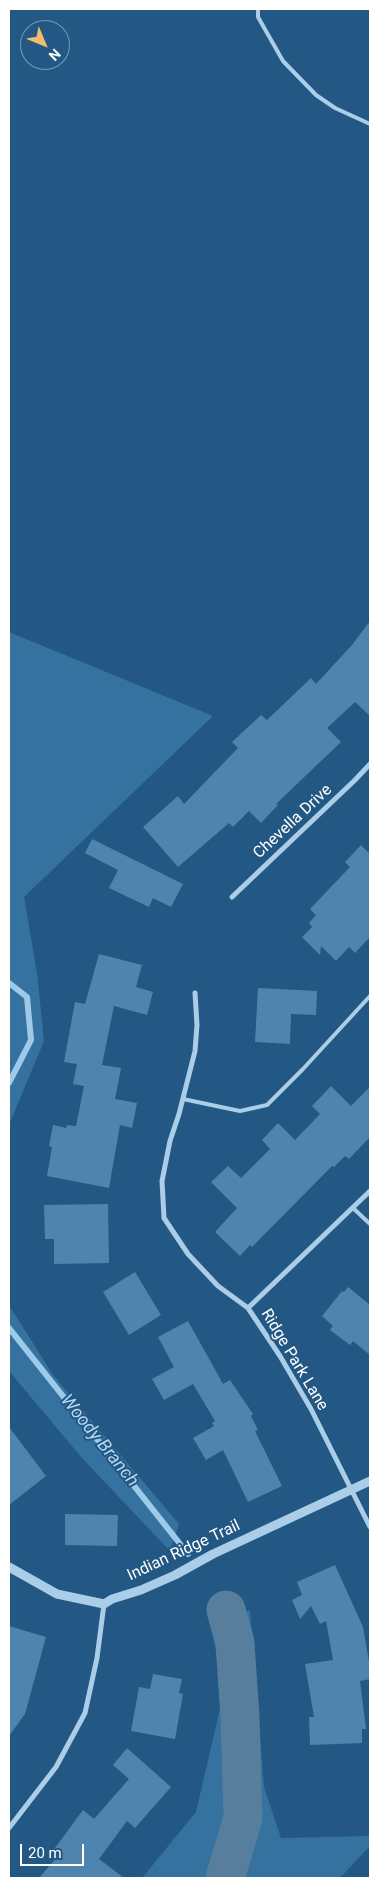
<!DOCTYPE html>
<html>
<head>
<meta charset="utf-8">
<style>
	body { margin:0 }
	#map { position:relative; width:379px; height:1887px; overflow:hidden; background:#225883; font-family:Roboto,sans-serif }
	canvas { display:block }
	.frame { position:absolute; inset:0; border:10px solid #fff; pointer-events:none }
	.north { position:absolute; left:20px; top:20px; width:50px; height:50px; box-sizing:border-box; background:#225883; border:1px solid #7a9bb5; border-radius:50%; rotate:135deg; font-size:14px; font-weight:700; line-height:20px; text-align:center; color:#fff }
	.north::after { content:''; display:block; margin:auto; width:18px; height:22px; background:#f4bd6c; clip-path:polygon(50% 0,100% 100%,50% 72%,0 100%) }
	.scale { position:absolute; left:20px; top:1844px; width:64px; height:22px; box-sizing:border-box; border:2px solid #fff; border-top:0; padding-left:6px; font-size:15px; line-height:18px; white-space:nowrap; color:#fff; -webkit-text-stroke:4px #225883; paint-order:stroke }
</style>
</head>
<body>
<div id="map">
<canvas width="379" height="1887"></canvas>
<div class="frame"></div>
<div class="north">N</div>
<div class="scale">20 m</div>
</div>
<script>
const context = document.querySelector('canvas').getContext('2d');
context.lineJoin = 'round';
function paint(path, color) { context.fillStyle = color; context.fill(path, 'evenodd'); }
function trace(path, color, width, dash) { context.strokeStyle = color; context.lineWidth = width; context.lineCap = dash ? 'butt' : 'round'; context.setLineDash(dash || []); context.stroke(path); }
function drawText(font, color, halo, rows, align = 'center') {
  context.font = font + ' Roboto,sans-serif'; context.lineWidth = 4; context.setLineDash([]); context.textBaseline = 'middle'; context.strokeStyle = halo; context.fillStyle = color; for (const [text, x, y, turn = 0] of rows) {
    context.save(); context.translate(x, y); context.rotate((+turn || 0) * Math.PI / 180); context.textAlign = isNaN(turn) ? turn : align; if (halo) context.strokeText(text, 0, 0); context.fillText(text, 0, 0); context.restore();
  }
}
const green = new Path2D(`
	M9,632L213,716L24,897L37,973L44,1041L9,1125Z
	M9,1305L53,1375L179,1524L170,1551L81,1457L9,1371Z
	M250,1610L264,1787L281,1838L370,1836V1846L340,1878H142L196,1812L222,1700L213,1628Z`);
const stream = new Path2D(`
	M9,983L27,997L31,1040L9,1083
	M9,1328L188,1554`);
const river = new Path2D(`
	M225,1878L243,1818L240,1717L235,1643L226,1610`);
const building = new Path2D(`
	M370,621V716L355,702L327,728L341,742L276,804L278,805L261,823L249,811L233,827L229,823L178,867L143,827L178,796L184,804L238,748L232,742L261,715L267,720L311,678L316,684L352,645Z
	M92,839L183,884L171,907L153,898L149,907L109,888L118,870L85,853Z
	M361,845L370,854V937L355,953L349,947L336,961L321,946L320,955L302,937L312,927L309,923L316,915L310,909L350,867L345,862Z
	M99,954L142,965L136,987L153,992L147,1015L114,1006L102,1065L121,1068L115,1099L137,1103L132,1128L120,1125L109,1188L47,1176L52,1147L49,1146L53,1125L66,1128L67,1125L76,1126L84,1086L73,1084L77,1064L64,1062L75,1002L85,1004Z
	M258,988L317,991L316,1015L291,1014L290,1044L255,1042Z
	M331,1086L351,1106L370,1087V1137L349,1159L345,1156L334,1167L332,1166L252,1247L250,1245L240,1256L215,1232L237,1208L211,1182L228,1166L241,1178L270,1149L262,1140L278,1123L295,1140L320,1114L312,1106Z
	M108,1204L109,1263L54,1264V1239H45L44,1205Z
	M135,1272L161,1315L129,1335L103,1292Z
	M348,1287L370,1305V1355L353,1341L350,1345L330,1330L333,1326L322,1316L342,1291L344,1292Z
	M188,1321L223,1384L230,1380L253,1414L251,1416L258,1430L255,1431L282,1486L248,1502L223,1450L206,1460L193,1438L214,1426L212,1423L215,1421L193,1384L164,1400L152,1379L174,1367L158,1337Z
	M9,1427L46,1476L9,1505Z
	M65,1514L118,1515L117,1546L65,1545Z
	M335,1565L363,1627L370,1667V1679L360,1681L366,1729H362V1743L310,1745L309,1717H314L305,1664L333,1660L326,1621L320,1624L311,1606L300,1619L292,1600L302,1595L297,1582Z
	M9,1626L46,1637L25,1714L9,1736Z
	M153,1674L182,1679L179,1693L183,1694L175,1739L131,1731L139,1687L150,1689Z
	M127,1748L171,1787L135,1828L127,1821L99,1859L124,1878H39L58,1856L52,1852L83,1810L94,1819L129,1779L113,1765Z`);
const service = new Path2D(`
	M258,9V17L283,61L316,95L335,108L370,124
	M183,1099L240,1111L267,1105L303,1069L370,996
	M353,1208L370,1224`);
const minor = new Path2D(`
	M232,897L355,780L370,764
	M195,993L197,1025L195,1051L179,1114L170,1141L162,1181L164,1218L188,1254L218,1286L248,1308L280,1356L311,1409L370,1527
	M248,1308L370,1191
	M9,1828L56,1767L85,1713L97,1658L104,1604`);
const tertiary = new Path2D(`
	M9,1567L57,1594L104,1604L112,1599L141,1590L175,1575L213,1554L370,1481`);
const streetNames = [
	["Chevella Drive",293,822,-43],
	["Ridge Park Lane",294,1360,59],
	["Indian Ridge Trail",184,1551,-25]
];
const waterNames = [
	["Woody Branch",99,1441,51]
];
paint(green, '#3672a0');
trace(stream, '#9ecaea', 6);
trace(river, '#577e9c', 39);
paint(building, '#4f84ae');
trace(service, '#aacde8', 4);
trace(minor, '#aacde8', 5);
trace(tertiary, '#aacde8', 9);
drawText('16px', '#fff', '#225883', streetNames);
drawText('italic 18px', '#b5d7f0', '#225883', waterNames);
</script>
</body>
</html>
